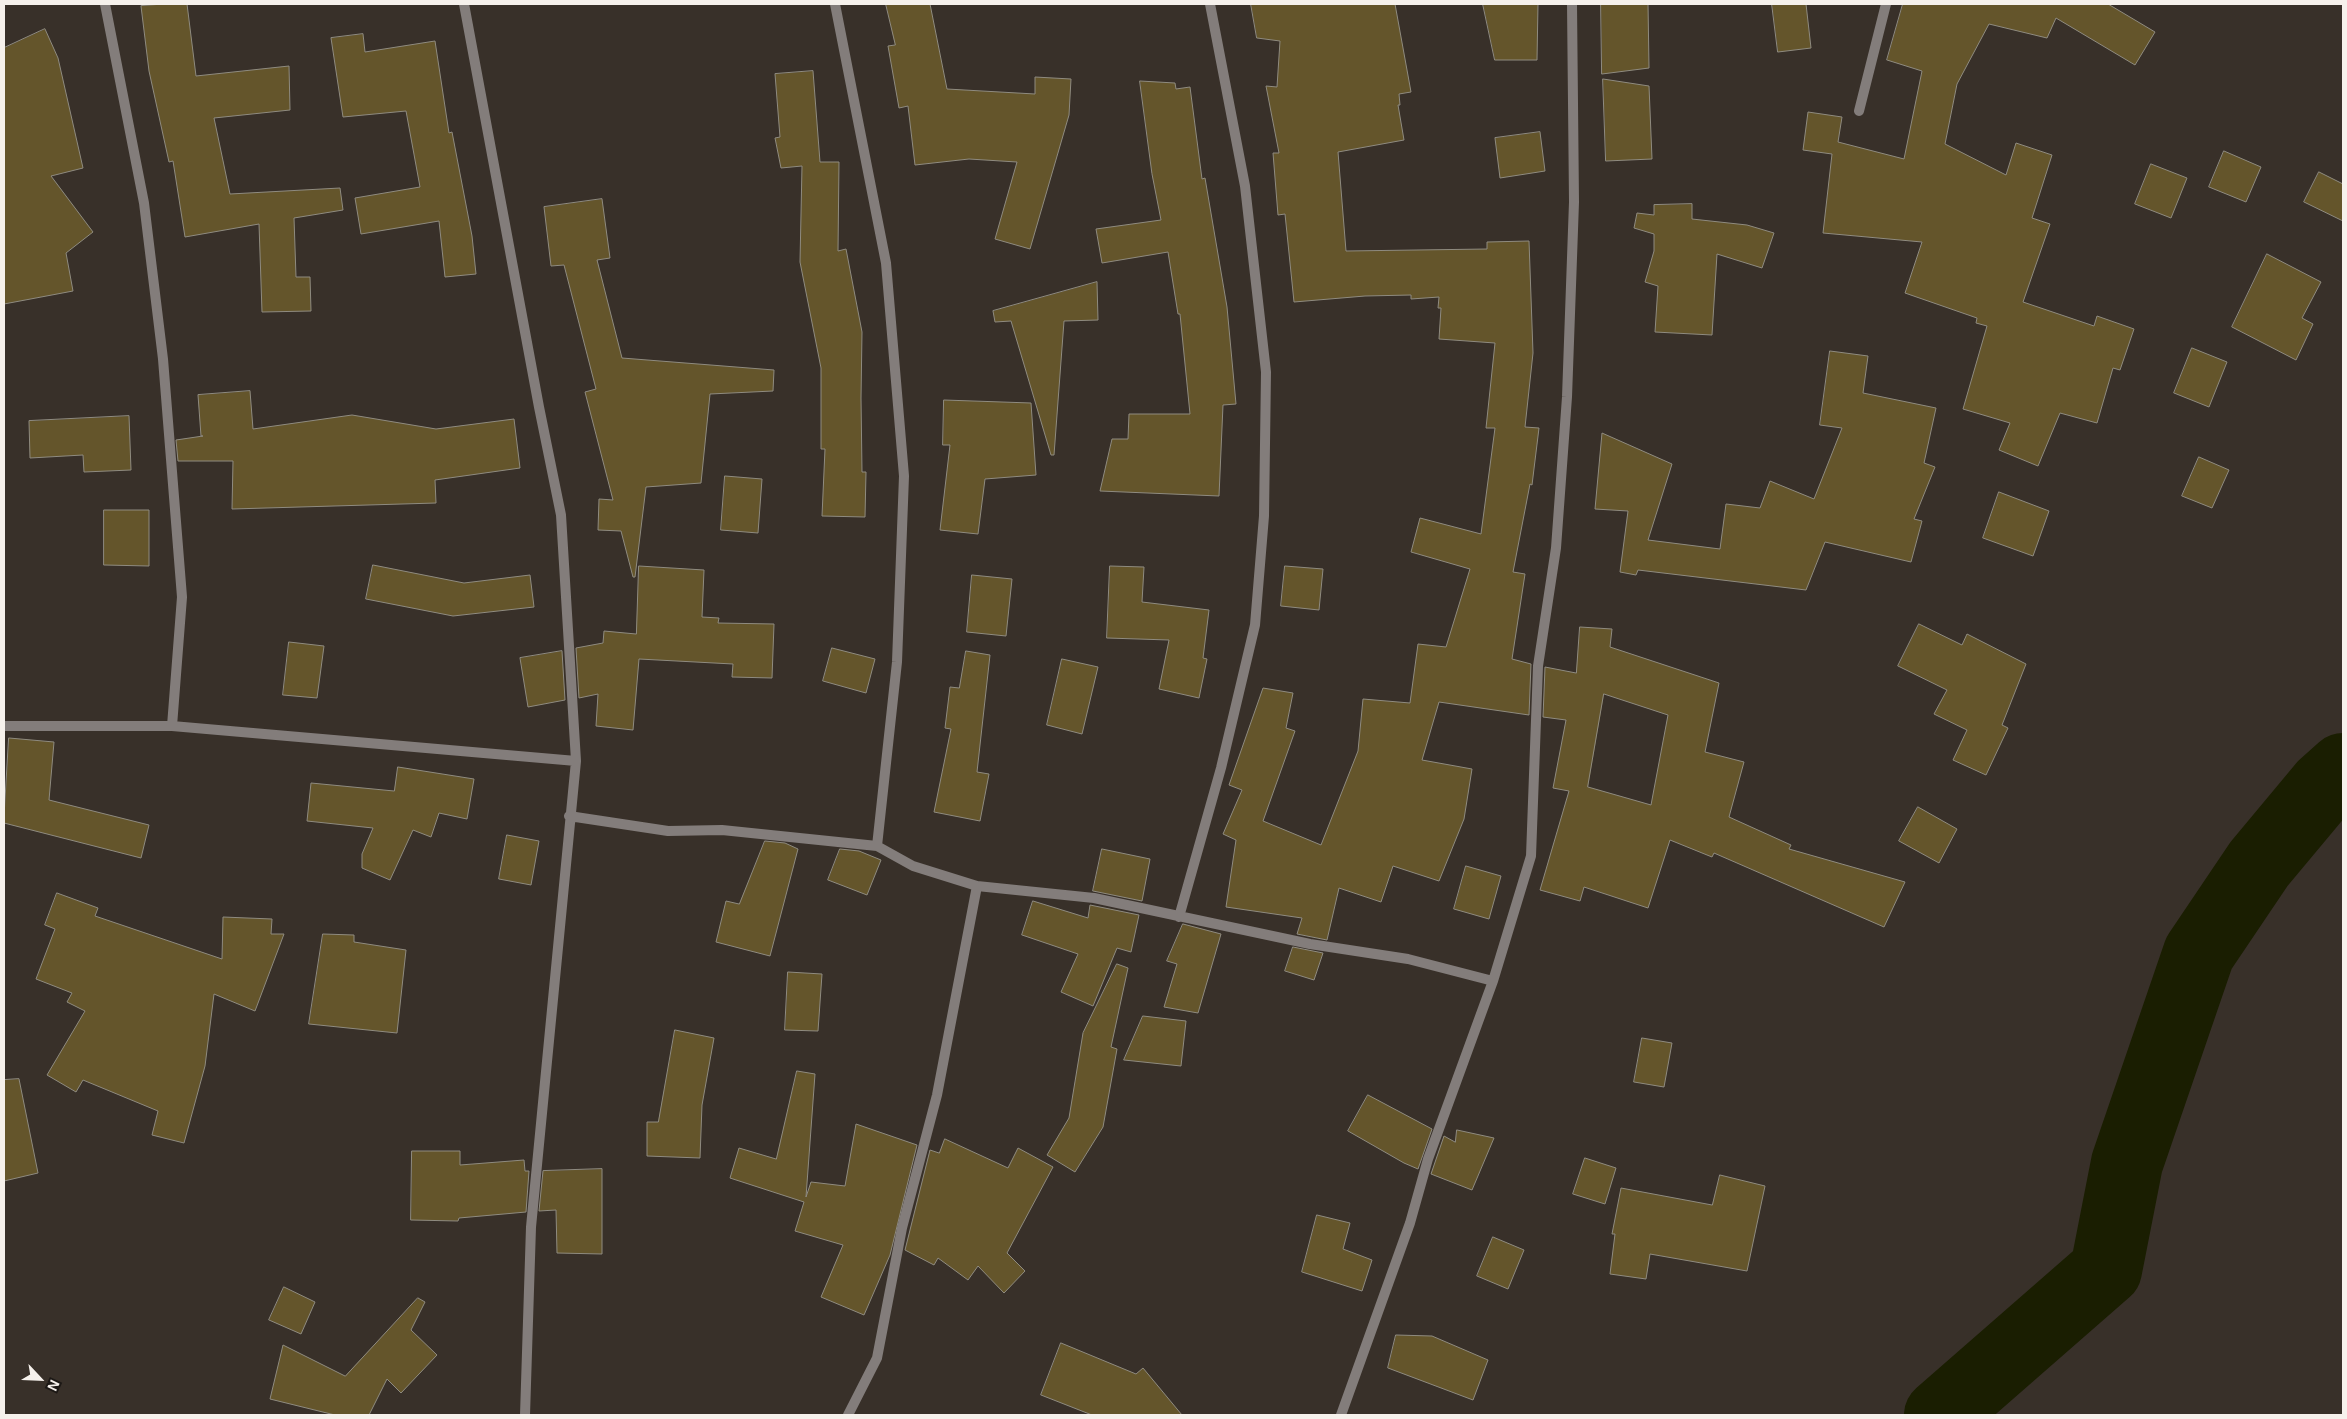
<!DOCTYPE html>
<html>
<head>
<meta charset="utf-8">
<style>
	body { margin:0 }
	#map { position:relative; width:2347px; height:1419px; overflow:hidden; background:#383029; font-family:Arial,sans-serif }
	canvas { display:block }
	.frame { position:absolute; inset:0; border:5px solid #f6f1ec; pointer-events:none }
	.north { position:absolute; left:15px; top:1354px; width:50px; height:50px; -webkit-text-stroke:4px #1c1815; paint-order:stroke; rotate:115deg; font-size:14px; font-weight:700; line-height:20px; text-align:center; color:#f6f1ec }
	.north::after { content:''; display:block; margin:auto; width:18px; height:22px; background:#f6f1ec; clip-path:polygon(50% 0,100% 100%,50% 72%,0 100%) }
</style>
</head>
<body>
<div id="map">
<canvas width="2347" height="1419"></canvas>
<div class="frame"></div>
<div class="north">N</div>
</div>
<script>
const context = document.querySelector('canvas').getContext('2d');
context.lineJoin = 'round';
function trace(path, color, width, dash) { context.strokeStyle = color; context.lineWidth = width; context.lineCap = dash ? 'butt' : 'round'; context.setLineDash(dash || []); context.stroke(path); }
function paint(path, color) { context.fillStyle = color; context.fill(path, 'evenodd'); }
const river = new Path2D(`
	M1940,1415L2106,1270L2127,1163L2199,953L2259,864L2324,786L2343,769`);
const building = new Path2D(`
	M164,4H187L196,76L289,66L290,110L214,118L230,194L340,188L343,210L294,218L296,277H310L311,311L262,312L259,224L185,237L173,161L169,162L149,71L141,6Z
	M886,4H930L947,89L1035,94V77L1071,79L1069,115L1030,249L995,239L1017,162L969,159L915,165L908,106L899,108L888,46L895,45Z
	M1251,4H1395L1411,92L1399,94L1400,105H1398L1404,140L1338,152L1346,251L1487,249V242L1529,241L1533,353L1525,427L1539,428L1532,485L1530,484L1513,572L1525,574L1512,659L1531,664L1529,715L1439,702L1422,760L1472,769L1464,819L1439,881L1393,866L1381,902L1339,888L1327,940L1297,934L1302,918L1226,907L1236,840L1223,834L1242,790L1229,785L1263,688L1293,693L1286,728L1295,731L1263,821L1321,845L1358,751L1363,699L1410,703L1418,644L1446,647L1470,569L1411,552L1420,518L1481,534L1495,428H1486L1495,343L1439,339L1441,308H1438L1439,297L1411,299V295L1365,296L1294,302L1285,214L1278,215L1273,153H1279L1266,86L1277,87L1280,41L1257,38Z
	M1483,4H1538L1537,60H1495Z
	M1601,4H1648L1649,68L1602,74Z
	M1772,4H1806L1811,48L1778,52Z
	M1903,4H2108L2155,32L2135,65L2056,18L2047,38L1989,24L1957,84L1945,144L2006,175L2016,143L2052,155L2032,218L2050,224L2023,302L2094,326L2097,316L2134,329L2120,370L2113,368L2097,423L2060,413L2038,466L1999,450L2010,423L1963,409L1987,326L1976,323L1977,318L1905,293L1922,242L1823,233L1832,154L1803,150L1808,112L1842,117L1838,142L1904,159L1922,71L1887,60Z
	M45,29L58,58L83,168L51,176L93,232L66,253L73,291L4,304V48Z
	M363,34L365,52L435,41L449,133L452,132L472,236L476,274L445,277L439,221L361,234L355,198L420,187L406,111L343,117L331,38Z
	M813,71L820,162H839L838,251L846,249L862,332L861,398L862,472H866L865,517L822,516L825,449H821V368L800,262L802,166L781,168L775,138L780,137L775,74Z
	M1603,79L1649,86L1652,159L1606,161Z
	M1140,81L1175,83L1176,89L1190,87L1202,179L1205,178L1227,307L1236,404L1223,405L1219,496L1100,491L1112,439H1128L1129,414H1190L1180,314H1178L1168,252L1102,263L1096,229L1161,220L1152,174Z
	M1540,132L1545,171L1500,178L1495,138Z
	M2224,151L2261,167L2246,202L2209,187Z
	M2151,164L2187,178L2171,218L2135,204Z
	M2319,172L2343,184V221L2304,202Z
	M602,199L610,258L597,260L622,358L774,370L773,391L710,394L701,483L646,487L635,577H633L621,531L598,530L599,499L613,500L585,392L596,389L564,265L551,266L544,207Z
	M1692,204V219L1747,225L1774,233L1762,268L1717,254L1712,335L1655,332L1658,286L1645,282L1654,251V234L1634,228L1637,213L1654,215V205Z
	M2267,254L2321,282L2302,318L2313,324L2296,360L2232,327Z
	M1097,282L1098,320L1064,321L1054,455H1051L1011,321L995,322L993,311Z
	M2192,348L2227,362L2209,407L2174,393Z
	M1830,351L1868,356L1863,393L1936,408L1924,463L1935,467L1914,519L1922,521L1911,562L1825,542L1806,590L1638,570L1636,575L1620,572L1628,511L1595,509L1602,433L1672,464L1648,540L1720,549L1726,504L1760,508L1770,481L1814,499L1842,428L1820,425Z
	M250,391L253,429L352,415L436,429L514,419L520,468L435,480L436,503L232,509L233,461H178L176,440L203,436H201L198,395Z
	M944,400L1031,403L1036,475L985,479L978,534L940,530L950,445H943Z
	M129,416L131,470L84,472L83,455L30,458L29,421Z
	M2199,457L2229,470L2212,508L2182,496Z
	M725,476L762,479L758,533L721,530Z
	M1999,492L2049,511L2033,556L1983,538Z
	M104,510H149V566L104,565Z
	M373,565L464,583L530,575L534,607L453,616L366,599Z
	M639,566L704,570L702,617L719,618L718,623L774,624L772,678L732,677L733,664L639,659L633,730L596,726L598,694L579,698L576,648L603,643L604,631L636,634Z
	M1110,566L1144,567L1142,602L1209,610L1203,658L1207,659L1199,698L1159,689L1169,640L1107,638Z
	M1285,566L1323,569L1319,610L1281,606Z
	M972,575L1012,579L1006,636L967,632Z
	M1919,624L1962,645L1967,634L2026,664L2002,725L2008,728L1986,775L1953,760L1967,730L1934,714L1947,690L1898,666Z
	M1580,627L1612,629L1610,647L1719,683L1705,752L1744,762L1729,817L1791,845L1789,849L1905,882L1884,927L1714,853L1712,857L1670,840L1648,908L1584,887L1580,901L1540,890L1569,791L1553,788L1566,720L1543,717L1545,667L1576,673ZM1604,694L1668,715L1651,805L1588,787Z
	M289,642L324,646L317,698L283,695Z
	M832,648L875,659L866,693L823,681Z
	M562,651L565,700L528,707L520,658Z
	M966,651L990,655L977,772L989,774L980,821L934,812L951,729L945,728L950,687L959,688Z
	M1062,659L1098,667L1082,734L1047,725Z
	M9,738L54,742L49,800L149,825L141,858L4,823Z
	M398,767L474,779L467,819L439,813L431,837L413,830L390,880L362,868V854L373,828L307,821L311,783L394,791Z
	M1918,807L1957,829L1939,863L1899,841Z
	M507,835L539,841L531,885L499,879Z
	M765,841L785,843L798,849L770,956L716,942L726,901L739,904Z
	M840,849L859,851L881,860L867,895L828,880Z
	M1102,849L1150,859L1142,901L1093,891Z
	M1466,866L1501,876L1489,919L1454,909Z
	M57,893L98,908L95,916L222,959L223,917L272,919L271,934H284L255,1011L214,994L205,1066L184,1143L152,1135L158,1111L83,1080L76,1092L47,1075L85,1011L67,1002L72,993L36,979L55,929L45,925Z
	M1033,901L1088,918L1090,905L1139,915L1131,952L1117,948L1093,1006L1061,992L1078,954L1022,935Z
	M1183,924L1221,934L1198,1013L1164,1007L1177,964L1167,961Z
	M323,934L354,935V942L406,950L397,1033L309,1024Z
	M1293,947L1323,953L1314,980L1285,971Z
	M1117,964L1128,968L1111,1047L1117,1049L1103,1127L1075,1172L1047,1155L1069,1118L1083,1033Z
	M788,972L822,974L818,1031L785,1030Z
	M1143,1016L1186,1021L1181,1066L1124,1060Z
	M675,1030L714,1038L702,1105L700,1158L647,1156V1122H658Z
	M1642,1038L1672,1043L1664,1087L1634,1082Z
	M797,1071L815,1074L806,1197L811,1182L845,1186L856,1124L917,1145L890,1255L864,1315L821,1297L843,1245L795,1231L804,1202L730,1178L739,1148L776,1159Z
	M19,1079L38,1173L4,1181V1080Z
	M1368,1095L1432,1129L1418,1169L1404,1163L1348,1131Z
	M1457,1130L1494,1138L1472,1190L1431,1174L1444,1136L1455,1142Z
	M945,1139L1008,1168L1018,1148L1053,1167L1007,1253L1025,1271L1004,1293L978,1266L968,1280L938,1258L934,1265L905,1250L930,1150L939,1153Z
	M412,1151H460V1165L524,1160L525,1171H529L526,1212L459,1218L458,1221L411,1220Z
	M1585,1158L1616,1168L1605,1204L1573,1194Z
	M602,1169V1254L557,1253L556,1210L539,1211L543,1171Z
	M1720,1175L1765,1186L1747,1271L1650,1254L1646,1279L1610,1274L1615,1234H1612L1621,1188L1712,1205Z
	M1317,1215L1350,1223L1343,1249L1372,1260L1362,1291L1302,1272Z
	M1493,1237L1524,1250L1508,1289L1477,1276Z
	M284,1287L315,1302L301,1334L269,1320Z
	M418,1298L425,1302L411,1330L437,1355L401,1393L387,1379L369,1415H335L270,1399L283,1345L345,1376Z
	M1396,1335L1432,1336L1488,1360L1473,1400L1388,1368Z
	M1061,1343L1136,1374L1143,1368L1182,1415H1092L1041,1395Z`);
const minor = new Path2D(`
	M105,4L144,203L163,359L182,597L172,726
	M464,4L539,407L561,515L576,761L531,1227L525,1415
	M835,4L886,263L904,476L897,662L877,846
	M1859,111L1886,4
	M4,726H172L576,761
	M569,816L668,831L722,830L877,846L913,866L977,886L1094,898L1310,944L1408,959L1493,981
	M1179,917L1221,768L1255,625L1264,516L1266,372L1245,186L1210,4
	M848,1415L877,1358L902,1228L937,1095L977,886
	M1341,1415L1410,1223L1428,1159L1493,981L1531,856L1538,666L1556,548L1567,397L1574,202L1572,4`);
trace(river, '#1a1e01', 72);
paint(building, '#64552b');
trace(building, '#8f8b80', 1);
trace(minor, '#837d7b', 10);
</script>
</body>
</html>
